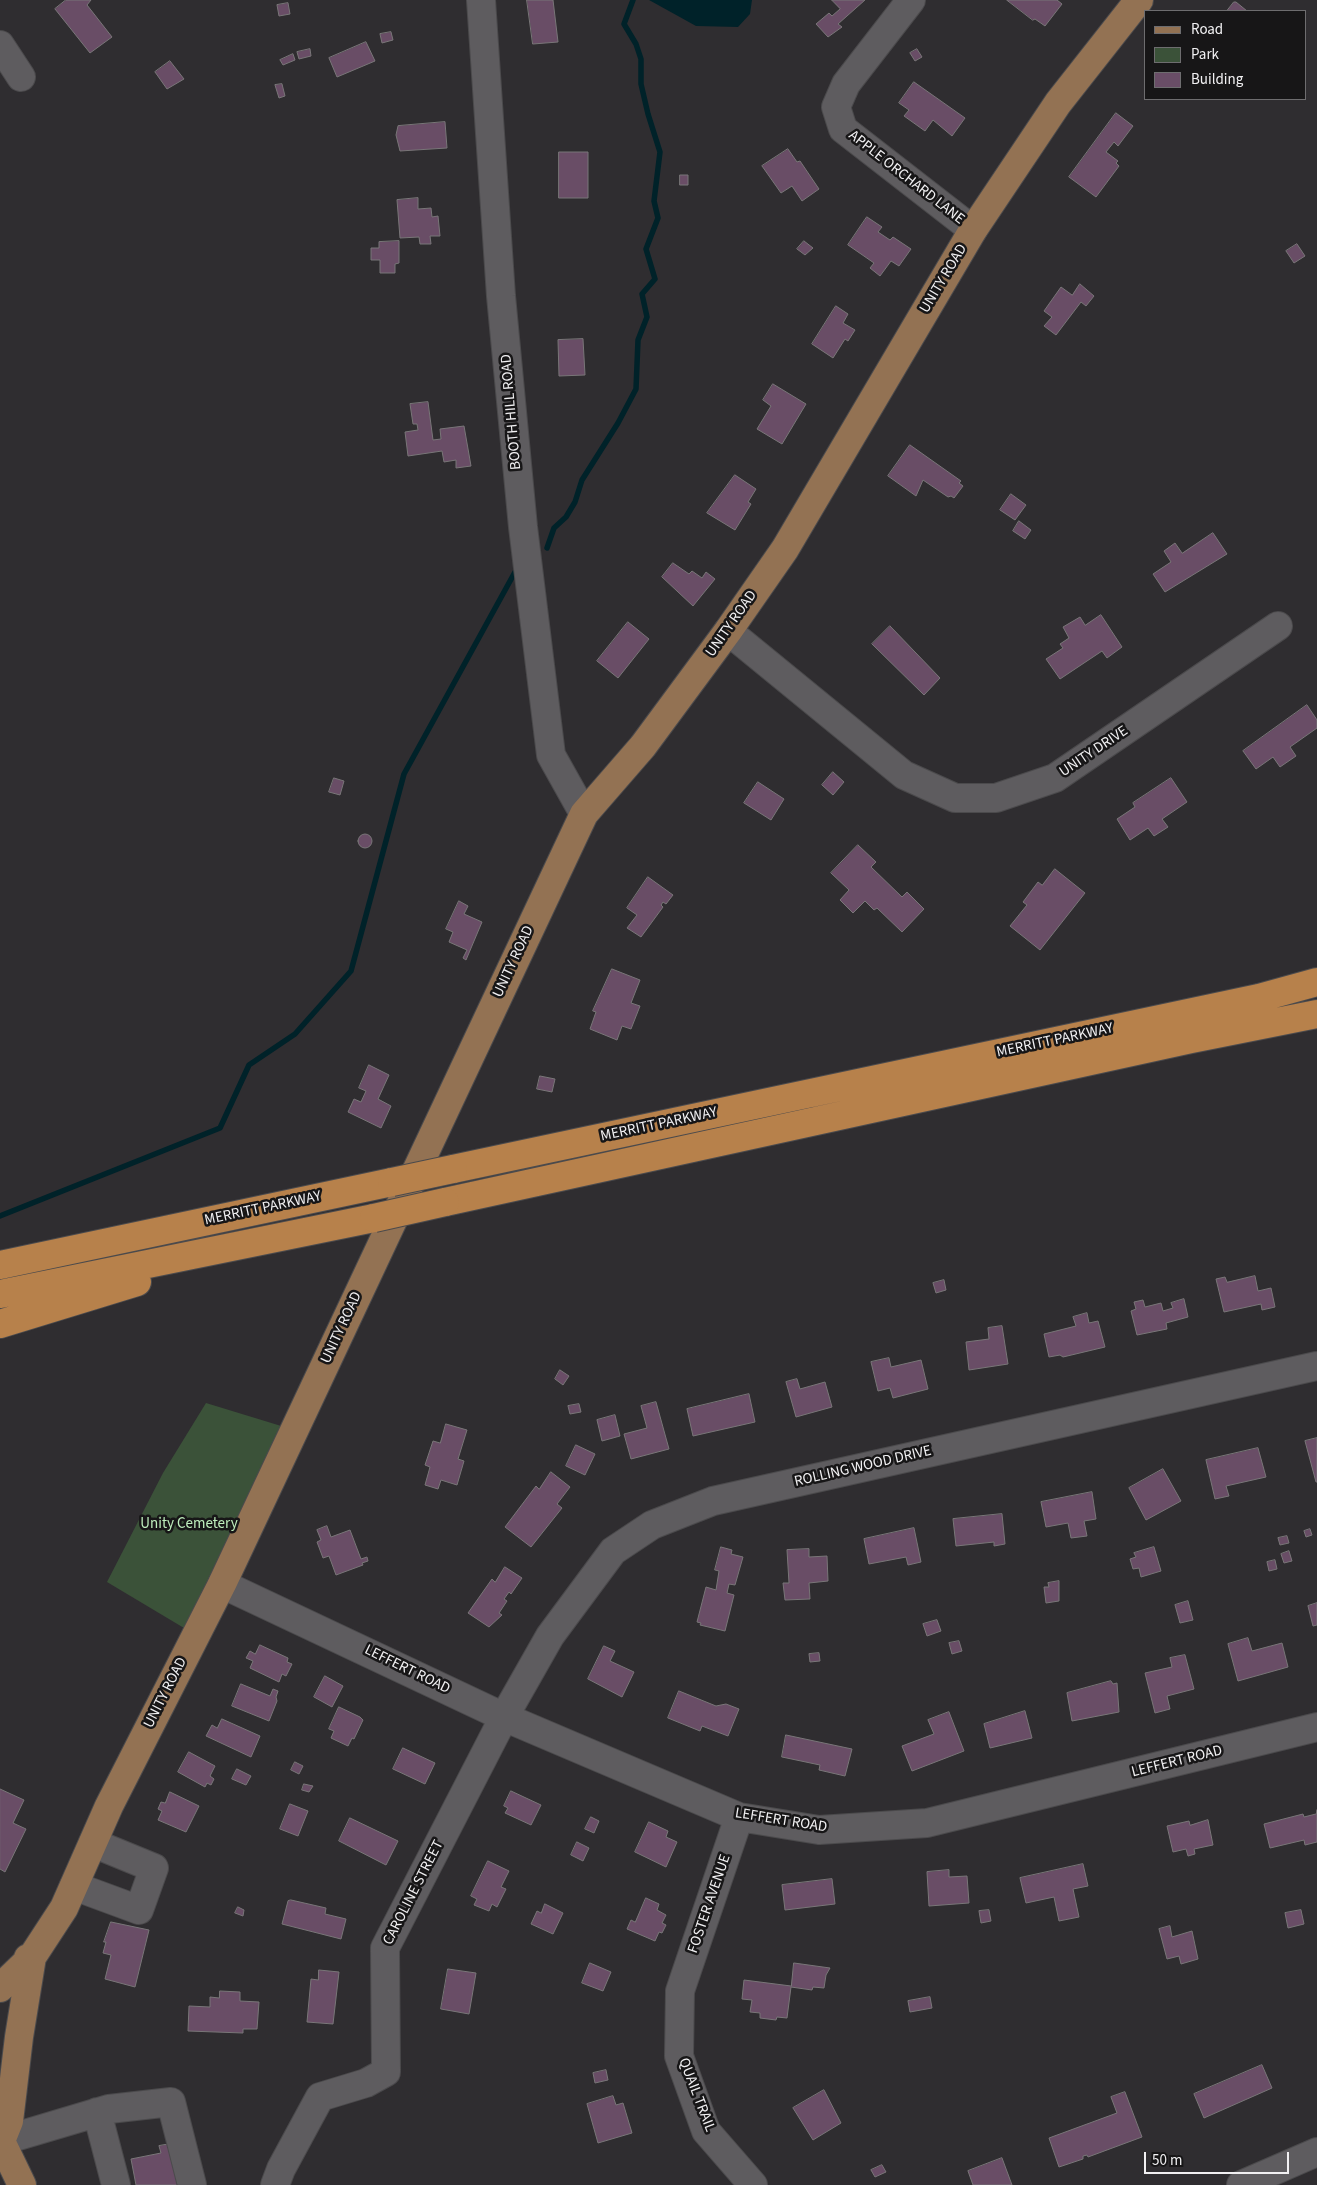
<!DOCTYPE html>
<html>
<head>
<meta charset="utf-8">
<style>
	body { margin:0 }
	#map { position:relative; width:1317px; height:2185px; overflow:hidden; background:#2f2d30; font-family:"Source Sans 3",sans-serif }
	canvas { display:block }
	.legend { position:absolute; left:1144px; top:10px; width:162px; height:90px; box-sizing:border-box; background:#171617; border:1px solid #6e6d6f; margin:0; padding:6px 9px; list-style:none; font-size:15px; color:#f1f0f2 }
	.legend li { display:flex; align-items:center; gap:10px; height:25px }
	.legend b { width:25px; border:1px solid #6e6d6f }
	.scale { position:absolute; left:1144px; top:2152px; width:145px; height:22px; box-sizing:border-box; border:2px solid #f1f0f2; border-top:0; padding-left:6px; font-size:15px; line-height:18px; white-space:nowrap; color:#f1f0f2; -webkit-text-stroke:4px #171617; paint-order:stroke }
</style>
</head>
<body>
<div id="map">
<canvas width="1317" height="2185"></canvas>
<ul class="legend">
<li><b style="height:6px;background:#937253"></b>Road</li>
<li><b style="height:14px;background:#3b5239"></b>Park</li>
<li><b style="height:14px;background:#694d66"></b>Building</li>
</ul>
<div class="scale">50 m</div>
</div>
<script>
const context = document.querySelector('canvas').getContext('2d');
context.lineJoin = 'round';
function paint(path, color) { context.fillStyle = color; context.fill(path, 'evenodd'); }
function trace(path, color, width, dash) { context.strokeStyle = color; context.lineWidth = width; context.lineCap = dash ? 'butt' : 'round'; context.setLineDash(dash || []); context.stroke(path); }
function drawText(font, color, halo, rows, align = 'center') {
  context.font = font + ' "Source Sans 3",sans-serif'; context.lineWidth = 5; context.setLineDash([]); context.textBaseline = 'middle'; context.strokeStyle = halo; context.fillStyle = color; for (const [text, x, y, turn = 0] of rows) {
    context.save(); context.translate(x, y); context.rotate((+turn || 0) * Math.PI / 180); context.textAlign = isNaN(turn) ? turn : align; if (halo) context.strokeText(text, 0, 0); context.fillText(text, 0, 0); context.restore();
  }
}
const green = new Path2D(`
	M206,1403L291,1429L228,1552L184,1628L107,1582L163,1473Z`);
const water = new Path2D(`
	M649,0H752L750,14L738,27L696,26Z`);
const stream = new Path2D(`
	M547,548L554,528L566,517L575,502L582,480L618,423L636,389L638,340L647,317L642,294L655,279L646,249L658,218L654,201L660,152L648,114L641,84V59L636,44L624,24L633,0
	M0,1216L220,1128L249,1065L295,1034L351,971L404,774L515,572`);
const building = new Path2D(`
	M66,0H91L87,5L112,37L90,53L55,9Z
	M527,0H553L558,42L533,44Z
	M832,0H865L838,24L842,27L828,37L816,24L829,13L832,16L840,9Z
	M1007,0H1057L1062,4L1045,26L1035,19L1033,20Z
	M1234,2H1236L1247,11H1227Z
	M288,3L290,14L279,16L277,5Z
	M391,32L393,40L382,43L380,34Z
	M366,42L375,61L337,77L329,58Z
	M310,49L311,56L299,59L297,52Z
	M917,49L922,57L915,61L910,53Z
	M293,54L295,60L283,65L280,60Z
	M170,61L184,79L167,89L155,72Z
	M914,82L965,118L952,136L933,120L925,131L904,116L909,110L899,103Z
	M282,84L285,96L279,98L275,85Z
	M1116,113L1133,126L1118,146L1114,142L1106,152L1118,161L1116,163L1119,166L1096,197L1069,177Z
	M445,122L447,148L400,151L396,135L398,126Z
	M788,149L797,162L800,161L819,189L802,201L792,186L781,193L762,166Z
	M559,152H588V198H559Z
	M680,175H688V185H680Z
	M418,198V209L431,208L432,217L438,216L440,236H430L431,244H420L419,237L400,238L397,200Z
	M867,217L882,227L878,232L890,240L893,237L911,249L899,266L891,261L880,276L870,268L874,263L848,245Z
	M399,241V263L395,264V273H380V260H371V248H379V242Z
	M804,241L813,248L805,255L797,249Z
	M1297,244L1305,256L1294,263L1286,251Z
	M1080,284L1094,296L1086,306L1081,302L1056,335L1044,326L1052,317L1044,311L1061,287L1072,295Z
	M836,306L848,314L843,323L855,330L848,341L845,339L833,358L812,344Z
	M583,339L585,375L559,376L558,340Z
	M773,384L806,404L782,444L757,429L771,406L763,400Z
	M428,402L433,440L441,439L440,429L464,426L471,466L456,468V460L444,462L442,451L408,456L405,432L418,430L417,424H413L410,404Z
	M910,445L961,481L959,483L963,486L954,498L951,496L948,497L923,480L916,496L888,476Z
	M735,475L756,489L748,502L751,504L735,530L707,513Z
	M1011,494L1026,505L1015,520L1000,510Z
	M1019,521L1031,530L1025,539L1013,531Z
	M1213,533L1227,554L1165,592L1153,574L1171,562L1164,551L1175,543L1182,553Z
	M673,563L689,574L692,571L702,578L706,572L715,579L693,606L662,577Z
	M1101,615L1122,647L1107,658L1102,651L1060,679L1046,659L1063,648L1060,644L1069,638L1063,627L1080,617L1085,625Z
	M628,622L649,639L618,678L597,661Z
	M890,626L940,678L924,695L872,644Z
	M1307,705L1317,720V728L1290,747L1296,756L1280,767L1273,757L1256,769L1243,751Z
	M833,772L844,782L833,795L822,785Z
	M334,778L344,781L340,795L329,792Z
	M1171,778L1187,802L1162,819L1168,827L1154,836L1148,828L1130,840L1117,819L1135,807L1133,803Z
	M758,782L784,799L771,820L744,803Z
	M358 841a7 7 0 1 1 14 0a7 7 0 1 1-14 0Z
	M858,845L876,862L871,867L902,897L907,892L924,909L902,932L877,908L874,910L865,901L853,913L840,900L849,890L831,873Z
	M1055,869L1085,893L1040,950L1010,926L1027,905L1023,902L1038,882L1042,885Z
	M648,877L673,895L666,904L663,902L661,905L663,907L641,937L627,928L637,915L627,908Z
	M459,901L468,906L464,914L482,922L466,960L463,958L467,950L449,942L453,932L446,929Z
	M612,969L640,980L631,1003L640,1006L631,1029L622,1026L617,1040L590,1029L596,1012L593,1011Z
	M369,1065L389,1075L378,1099L391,1106L381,1128L348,1112L354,1099L361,1102L366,1091L359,1088Z
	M540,1076L555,1079L552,1092L537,1089Z
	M1255,1276L1258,1291L1271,1288L1275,1307L1262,1310L1261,1304L1224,1312L1216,1279L1225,1277L1227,1282Z
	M944,1280L946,1290L936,1293L933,1283Z
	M1184,1299L1188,1317L1166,1323L1167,1329L1137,1335L1131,1311L1136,1309L1134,1302L1143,1300L1145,1307L1161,1303L1163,1311L1173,1308L1171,1303Z
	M1087,1313L1089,1323L1098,1321L1105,1347L1063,1357L1060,1355L1049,1357L1044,1334L1076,1326L1073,1317Z
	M1002,1326L1008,1364L969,1370L966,1342L989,1339L988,1328Z
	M889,1358L891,1367L921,1360L928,1389L893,1398L890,1388L878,1391L871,1362Z
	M560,1370L569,1376L563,1385L555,1379Z
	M797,1379L800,1389L825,1382L832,1407L796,1417L786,1382Z
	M749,1394L755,1422L693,1436L687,1409Z
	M656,1402L669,1449L631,1459L624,1434L647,1428L641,1406Z
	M579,1404L581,1412L570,1414L568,1406Z
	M615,1415L620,1436L602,1441L597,1420Z
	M446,1424L467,1430L458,1459L464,1461L457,1485L441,1480L438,1489L425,1485L430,1467L425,1465L433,1441L440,1443Z
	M1317,1438V1482H1316L1305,1441Z
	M576,1445L595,1454L585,1475L566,1466Z
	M1258,1448L1266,1477L1226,1486L1229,1496L1215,1499L1206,1460Z
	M1163,1469L1181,1501L1146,1520L1129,1488Z
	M551,1472L570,1487L557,1504L562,1508L531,1547L505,1527L536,1486L539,1489Z
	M1092,1492L1096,1519L1084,1521L1087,1536L1071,1538L1068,1523L1046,1527L1041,1502Z
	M1002,1514L1005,1544L994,1546V1542L956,1546L953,1519Z
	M327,1526L331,1537L350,1530L361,1559L367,1557L368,1561L362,1563L363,1565L336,1575L329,1556L323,1558L317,1542L321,1540L317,1530Z
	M914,1528L921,1562L908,1565L906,1557L869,1564L864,1539Z
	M1310,1529L1312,1535L1306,1537L1304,1531Z
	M1287,1536L1289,1543L1280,1545L1278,1538Z
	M721,1547L732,1550L731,1554L743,1557L735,1585L729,1584L727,1593L734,1595L725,1631L700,1625L701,1623L697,1622L706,1587L716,1590L719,1571L715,1570Z
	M1154,1547L1161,1571L1141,1577L1139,1568L1133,1569L1130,1559L1136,1557L1134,1553Z
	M809,1549V1557L827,1556L828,1581L809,1583L810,1599L785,1600L783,1583H789L787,1550Z
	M1289,1551L1292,1561L1284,1563L1281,1554Z
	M1275,1560L1277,1569L1269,1571L1267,1562Z
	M505,1567L522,1578L511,1594L509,1592L504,1599L507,1601L499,1613L502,1615L489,1627L468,1613L492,1579L495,1582Z
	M1059,1581V1601L1046,1603L1044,1587H1049L1048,1583Z
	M1188,1601L1193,1620L1180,1623L1175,1605Z
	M1317,1603V1625L1313,1626L1308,1606Z
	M937,1620L941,1631L927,1636L923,1624Z
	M1248,1638L1252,1651L1282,1643L1288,1667L1238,1681L1228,1644Z
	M959,1641L962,1651L952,1654L949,1643Z
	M260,1645L288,1658L287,1662L292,1664L286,1676L282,1674L279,1682L250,1668L253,1661L246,1658L250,1651L255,1654Z
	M604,1646L615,1651L610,1661L634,1672L622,1697L588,1679Z
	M819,1653L820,1661L810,1662L809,1654Z
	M1185,1655L1194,1689L1167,1696L1170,1709L1155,1713L1145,1673L1172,1667L1170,1658Z
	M325,1676L343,1686L332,1707L314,1697Z
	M1111,1681L1113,1684L1117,1683L1119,1712L1072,1721L1067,1693Z
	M241,1684L270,1696L273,1689L278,1691L276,1697L277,1701L269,1721L232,1706Z
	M679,1691L716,1706L726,1704L739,1709L728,1736L702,1726L700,1731L668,1718Z
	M339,1707L360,1717L363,1720L354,1739L352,1738L348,1746L331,1738L334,1731L329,1729Z
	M1025,1711L1032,1738L990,1748L984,1724Z
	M949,1712L964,1751L912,1771L902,1746L934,1734L928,1720Z
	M222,1719L260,1736L251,1757L206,1736L212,1725L217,1728Z
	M786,1735L852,1749L845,1776L819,1770L820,1765L782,1757Z
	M403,1748L435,1763L425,1784L393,1769Z
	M189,1752L215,1766L210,1776L214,1779L211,1785L207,1783L205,1787L178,1772Z
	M295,1762L303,1766L299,1774L291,1770Z
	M237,1769L251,1776L246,1785L232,1779Z
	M304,1784L313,1786L309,1792L302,1790Z
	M0,1789L24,1800L13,1823L26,1829L5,1872L0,1869Z
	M511,1791L541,1805L531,1825L505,1813L508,1808L504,1806Z
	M170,1792L199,1806L186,1832L158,1820L162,1811L158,1809L161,1802L165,1803Z
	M290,1804L308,1811L298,1836L280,1829Z
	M1317,1810V1842L1305,1845L1304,1840L1270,1848L1264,1824L1303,1814L1304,1817L1316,1814Z
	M591,1817L599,1821L594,1833L585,1829Z
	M350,1818L398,1841L386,1865L339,1841Z
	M1208,1820L1213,1845L1194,1849L1195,1854L1188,1856L1186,1849L1173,1852L1167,1826L1189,1821L1190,1825Z
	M649,1822L668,1831L666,1837L677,1842L666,1867L635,1852Z
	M577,1842L589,1848L583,1861L571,1855Z
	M488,1861L509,1871L501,1887L506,1889L497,1907L492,1904L489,1911L474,1905L477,1899L471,1896Z
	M1083,1864L1088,1886L1073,1889L1079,1917L1059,1921L1054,1897L1026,1903L1020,1878Z
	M949,1870V1877L967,1876L969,1903L929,1906L927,1872Z
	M832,1879L835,1904L785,1910L782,1885Z
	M646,1898L659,1904L657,1910L666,1915L662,1923L666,1925L662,1933L659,1932L655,1941L627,1929L631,1920L635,1922Z
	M291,1900L326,1908L325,1914L346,1919L341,1939L282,1924L288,1901Z
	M545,1904L563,1913L553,1934L531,1924L537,1911L541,1913Z
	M238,1907L244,1910L243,1916L235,1913Z
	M989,1910L991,1921L981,1923L979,1911Z
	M1301,1910L1304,1924L1288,1928L1285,1913Z
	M111,1922L149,1930L135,1987L105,1979L111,1955L103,1953L106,1942H104Z
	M1170,1926L1172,1937L1192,1931L1198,1959L1181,1964L1179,1956L1167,1959L1159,1929Z
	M590,1963L611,1972L603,1991L582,1983Z
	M794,1963L830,1968L826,1975L824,1988L813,1987L812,1990L791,1987L787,2018L777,2017L776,2020L760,2018V2013L750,2012L752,2000L742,1999L744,1980L791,1986Z
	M448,1969L476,1973L469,2014L441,2009Z
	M319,1970L339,1972L333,2024L307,2022L311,1979L318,1980Z
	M220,1991L240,1992V2001L259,2002L257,2029H243V2033L188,2031L189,2006L210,2007V1997L219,1998Z
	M930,1997L932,2008L910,2012L908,2001Z
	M1262,2065L1272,2088L1204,2118L1194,2094Z
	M606,2070L608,2080L595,2083L593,2073Z
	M824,2090L841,2123L813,2140L793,2108Z
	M1125,2092L1142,2137L1088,2157L1087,2155L1083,2156V2159L1059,2167L1049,2138L1117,2113L1111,2097Z
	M613,2096L616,2105L623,2103L632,2133L598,2143L587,2104Z
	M170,2144L183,2185H136L131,2159L161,2153L159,2146Z
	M1002,2158L1012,2185H973L968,2171Z
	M882,2165L886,2172L875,2177L871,2170Z`);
const minor = new Path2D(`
	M481,0L501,296L523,527L551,755L584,814
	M911,0L846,84L836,107L843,129L973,230
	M0,45L21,77
	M728,631L904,775L955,798H996L1055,778L1278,626
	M222,1584L504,1717L739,1817L819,1830L927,1823L1317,1727
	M739,1817L680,1991L679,2056L706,2131L753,2185
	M74,1886L139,1910L154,1868L93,1843
	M97,2112L116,2185
	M1,2141L109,2109L171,2102L192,2185
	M275,2185L281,2169L320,2097L366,2083L386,2072L385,1948L504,1717L550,1636L613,1551L652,1525L713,1501L1317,1366
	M1241,2185L1317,2152`);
const major = new Path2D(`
	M0,1988L32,1957L64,1908L109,1806L222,1584L584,814L643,746L728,631L785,549L973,230L1058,103L1139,0
	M0,2139L22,2185
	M1,2141L9,2121L19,2037L32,1957L28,1958`);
const highway = new Path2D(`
	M453,1169L1259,998L1317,982
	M445,1202L1191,1039L1317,1014
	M0,1265L392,1182
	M0,1294L374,1218
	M0,1324L137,1282`);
const highwayBridge = new Path2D(`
	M392,1182L453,1169
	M374,1218L445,1202`);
const streetNames = [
	["APPLE ORCHARD LANE",906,178,38],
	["UNITY ROAD",944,279,-59],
	["BOOTH HILL ROAD",512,412,-95],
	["UNITY ROAD",732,624,-55],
	["UNITY DRIVE",1094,752,-34],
	["UNITY ROAD",514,962,-65],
	["MERRITT PARKWAY",1055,1041,-12],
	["MERRITT PARKWAY",659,1125,-12],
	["MERRITT PARKWAY",263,1209,-12],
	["UNITY ROAD",342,1328,-65],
	["ROLLING WOOD DRIVE",863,1467,-13],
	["LEFFERT ROAD",407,1670,26],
	["UNITY ROAD",166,1693,-63],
	["LEFFERT ROAD",1177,1762,-14],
	["LEFFERT ROAD",781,1821,9],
	["CAROLINE STREET",414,1893,-63],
	["FOSTER AVENUE",710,1904,-71],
	["QUAIL TRAIL",696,2095,69]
];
const parkNames = [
	["Unity Cemetery",189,1525]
];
paint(green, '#3b5239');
paint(water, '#002229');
trace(stream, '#002229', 5.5);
paint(building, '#694d66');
trace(building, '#797678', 1);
trace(minor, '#4b4a4c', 30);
trace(major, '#4b4a4c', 30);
trace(highway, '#4b4a4c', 30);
trace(minor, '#5e5c5f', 28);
trace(major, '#937253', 28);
trace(highway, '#b7814b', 28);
trace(highwayBridge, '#4b4a4c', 30, []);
trace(highwayBridge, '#b7814b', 28);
drawText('15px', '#f1f0f2', '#171617', streetNames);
drawText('15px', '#bfefbd', '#171617', parkNames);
</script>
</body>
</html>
